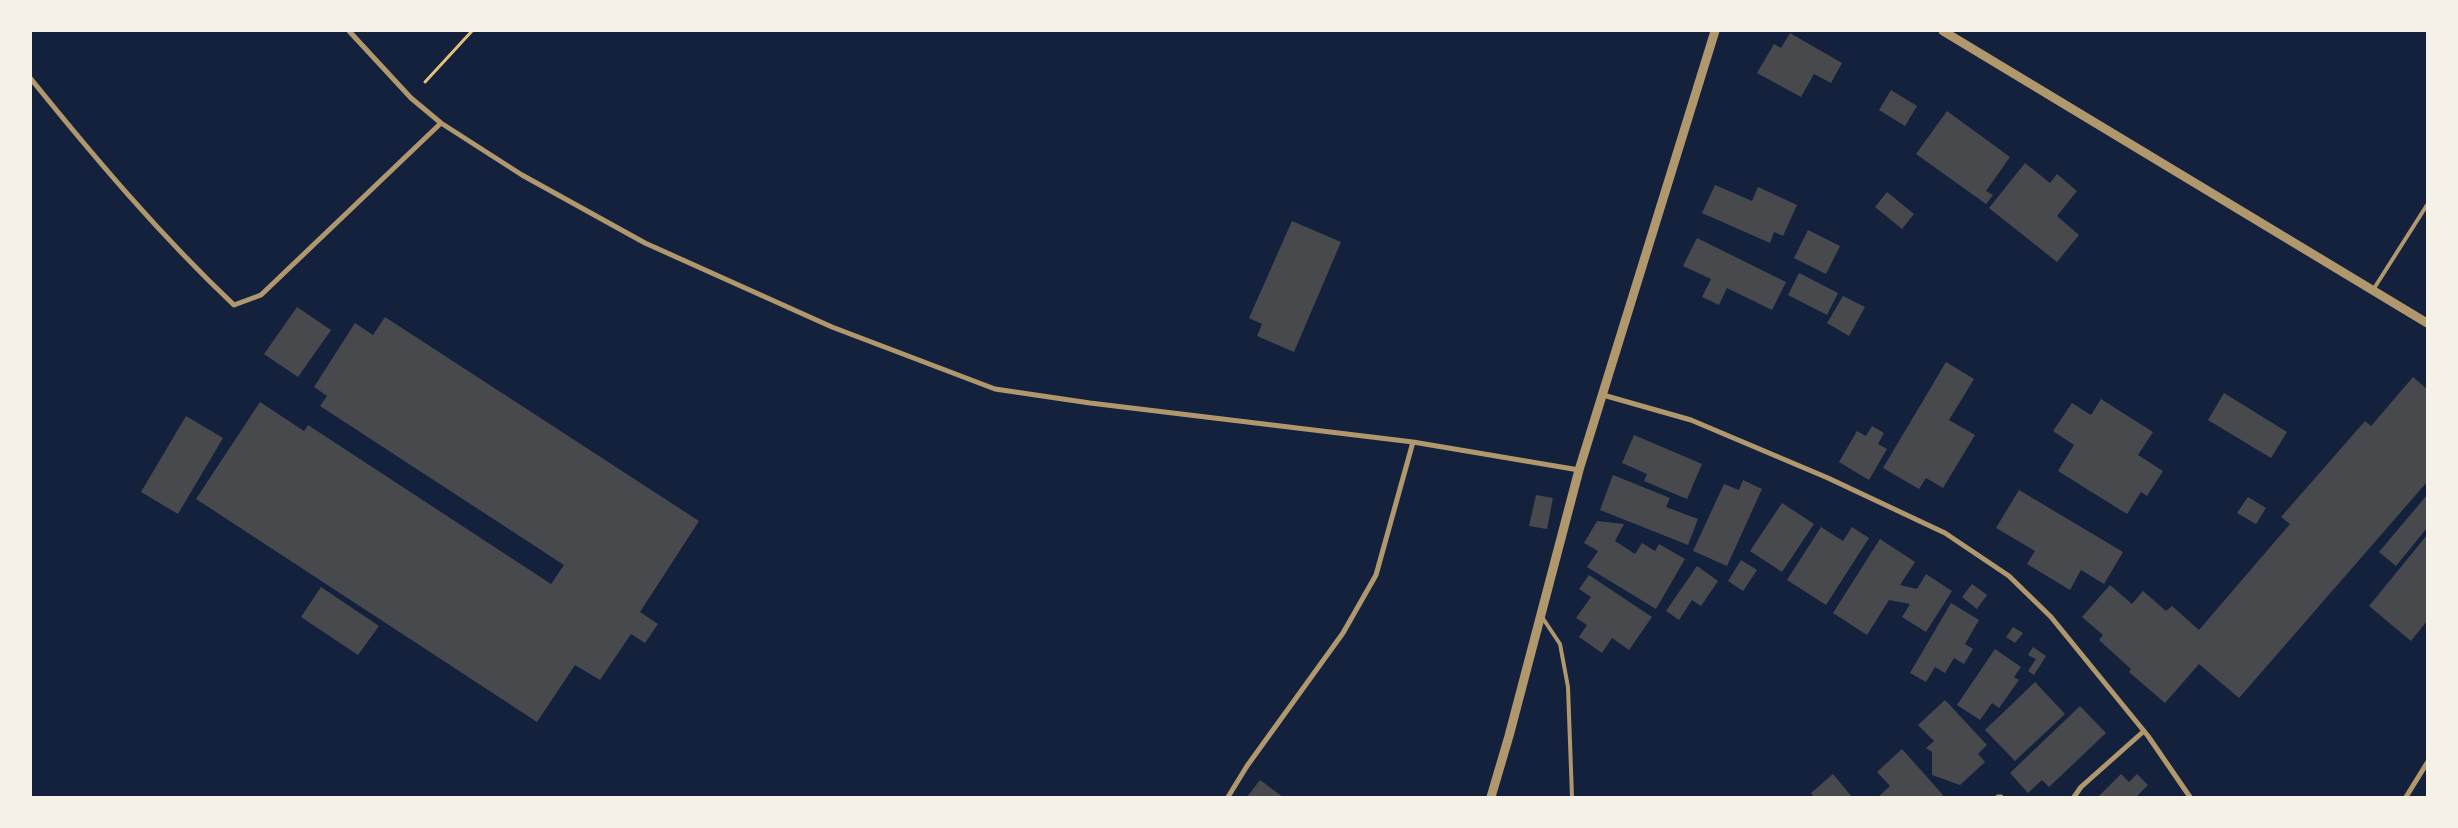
<!DOCTYPE html>
<html>
<head>
<meta charset="utf-8">
<style>
	body { margin:0 }
	#map { position:relative; width:2458px; height:828px; overflow:hidden; background:#14213d; font-family:Arial,sans-serif }
	canvas { display:block }
	.frame { position:absolute; inset:0; border:32px solid #f6f1e7; pointer-events:none }
</style>
</head>
<body>
<div id="map">
<canvas width="2458" height="828"></canvas>
<div class="frame"></div>
</div>
<script>
const context = document.querySelector('canvas').getContext('2d');
context.lineJoin = 'round';
function paint(path, color) { context.fillStyle = color; context.fill(path, 'evenodd'); }
function trace(path, color, width, dash) { context.strokeStyle = color; context.lineWidth = width; context.lineCap = dash ? 'butt' : 'round'; context.setLineDash(dash || []); context.stroke(path); }
const building = new Path2D(`
	M1790,33L1842,63L1831,83L1814,74L1801,97L1757,73L1774,44L1781,48Z
	M1891,90L1917,106L1905,126L1879,110Z
	M1947,111L2010,157L1986,191L1993,195L1986,204L1916,154Z
	M2025,163L2050,183L2057,174L2077,191L2057,216L2079,235L2057,262L1989,208Z
	M1715,185L1752,201L1758,187L1797,205L1783,236L1774,232L1770,243L1702,213Z
	M1887,192L1914,214L1902,229L1875,207Z
	M1292,221L1341,242L1294,352L1257,336L1262,324L1249,318Z
	M1808,230L1840,246L1826,274L1794,258Z
	M1697,238L1786,282L1772,310L1727,288L1719,305L1702,297L1711,279L1683,266Z
	M1799,273L1838,293L1827,315L1788,295Z
	M1843,296L1865,307L1849,336L1827,323Z
	M297,307L331,330L298,377L264,354Z
	M385,317L699,521L640,612L658,624L645,643L631,634L600,680L575,665L537,722L196,499L260,402L304,431L308,425L551,584L564,565L320,406L327,396L314,387L355,323L373,335Z
	M1946,362L1974,379L1949,420L1975,435L1943,488L1926,478L1919,489L1883,468Z
	M2413,377L2427,389V482L2239,698L2199,664L2165,703L2129,672L2131,669L2099,640L2103,635L2082,617L2110,585L2132,604L2143,591L2166,611L2172,606L2199,630L2290,524L2281,517L2365,421L2371,426Z
	M2224,393L2287,432L2271,458L2208,420Z
	M2101,399L2153,432L2138,455L2163,471L2147,496L2141,492L2127,514L2058,471L2074,445L2053,431L2072,403L2091,415Z
	M186,416L223,438L178,514L141,492Z
	M1872,426L1884,433L1878,444L1887,449L1869,480L1839,462L1857,431L1866,436Z
	M1634,435L1702,464L1687,499L1644,481L1647,474L1622,463Z
	M1613,475L1670,498L1666,507L1698,519L1688,545L1600,510Z
	M1743,480L1762,489L1727,566L1693,551L1724,484L1739,490Z
	M2019,490L2123,552L2104,584L2081,570L2070,590L2027,564L2035,551L1996,528Z
	M1536,495L1553,498L1547,529L1529,526Z
	M2427,495V528L2396,566L2379,552Z
	M2248,497L2266,508L2256,524L2237,513Z
	M1782,503L1814,524L1782,572L1750,551Z
	M1597,521L1624,524L1615,541L1635,554L1642,543L1655,551L1659,544L1685,559L1656,609L1587,567L1598,551L1584,543Z
	M1821,527L1843,541L1852,527L1869,538L1826,605L1787,580Z
	M2427,535V621L2411,641L2369,606Z
	M1880,539L1915,562L1900,585L1917,589L1926,574L1952,591L1926,632L1902,617L1910,604L1889,600L1867,635L1833,613Z
	M1741,560L1757,570L1743,591L1728,581Z
	M1697,566L1718,581L1701,606L1692,600L1679,620L1666,611Z
	M1589,575L1652,617L1629,650L1612,638L1602,653L1579,637L1587,625L1576,618L1591,597L1579,589Z
	M1972,584L1987,595L1977,609L1962,597Z
	M321,587L379,626L358,655L301,617Z
	M1951,603L1979,620L1965,644L1973,649L1964,664L1954,658L1945,673L1935,667L1926,682L1910,673Z
	M2013,627L2023,633L2015,643L2006,637Z
	M2033,647L2046,656L2034,675L2028,671L2036,659L2028,655Z
	M1995,649L2021,667L2014,677L2019,680L1999,708L1992,703L1980,720L1957,705Z
	M2035,682L2065,714L2015,761L1985,730Z
	M1945,700L1987,745L1978,754L1985,762L1960,785L1932,775V752L1926,748L1934,741L1918,725Z
	M2080,706L2106,733L2049,787L2042,780L2028,793L2010,773Z
	M1902,749L1943,795L1941,797H1878L1890,786L1877,772Z
	M1833,774L1852,797H1814L1811,793Z
	M2121,774L2129,782L2137,774L2148,785L2136,797H2098Z
	M1260,780L1283,797H1247Z`);
const path = new Path2D(`
	M425,82L472,31`);
const service = new Path2D(`
	M2373,290L2427,205
	M1542,617L1560,644L1568,687L1572,797`);
const minor = new Path2D(`
	M349,31L411,98L441,123L522,175L645,243L832,327L995,389L1090,403L1413,442L1579,470
	M31,79C95,158 160,235 234,305L261,295L441,123
	M1603,395L1691,420L1828,478L1945,533L2009,576L2051,617L2148,736L2190,797
	M1228,797L1247,766L1343,633L1376,575L1413,442
	M1998,797H2001
	M2074,797L2081,787L2144,731
	M2406,797L2427,763`);
const tertiary = new Path2D(`
	M1943,31L2427,323
	M1491,797L1509,736L1579,470L1715,31`);
paint(building, '#48494c');
trace(path, '#e5c07b', 3);
trace(service, '#b1986c', 4);
trace(minor, '#b1986c', 5);
trace(tertiary, '#b1986c', 9);
</script>
</body>
</html>
